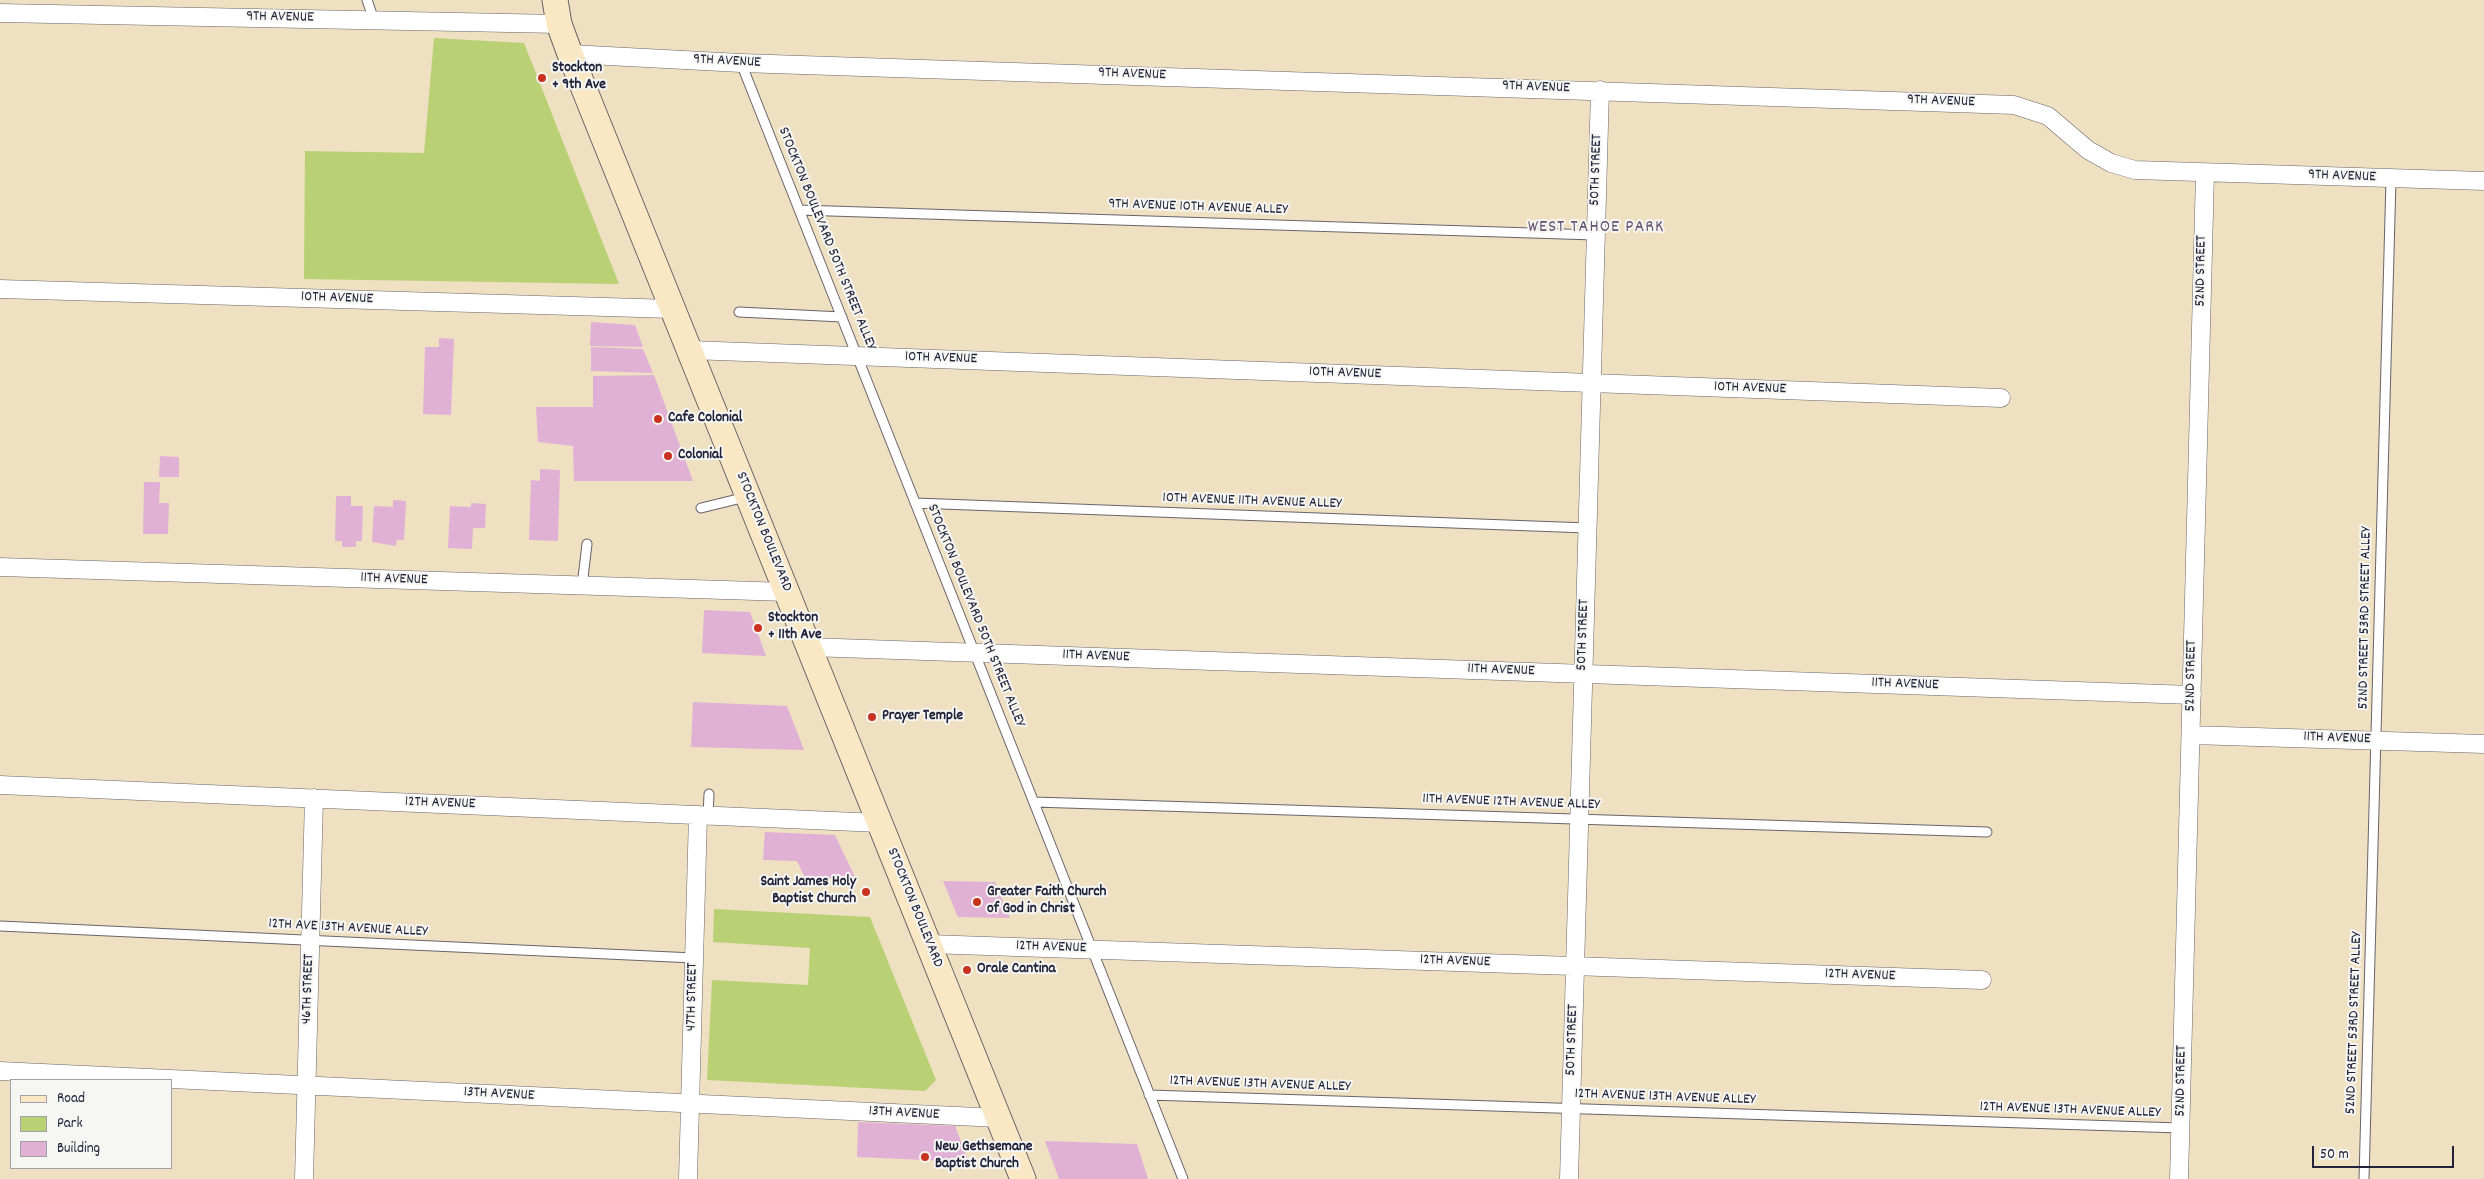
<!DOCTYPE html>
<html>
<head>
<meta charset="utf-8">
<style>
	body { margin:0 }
	#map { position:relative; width:2484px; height:1179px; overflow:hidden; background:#eee0c1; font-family:Dekko,sans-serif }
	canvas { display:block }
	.legend { position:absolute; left:10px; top:1079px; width:162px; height:90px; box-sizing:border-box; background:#f6f6f2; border:1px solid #a1a1a9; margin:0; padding:6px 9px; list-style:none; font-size:15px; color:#22223b }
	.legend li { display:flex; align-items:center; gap:10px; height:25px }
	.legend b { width:25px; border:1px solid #a1a1a9 }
	.scale { position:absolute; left:2312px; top:1146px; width:142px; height:22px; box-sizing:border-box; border:2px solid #22223b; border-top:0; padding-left:6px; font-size:15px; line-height:18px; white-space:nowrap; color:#22223b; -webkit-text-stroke:4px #f6f6f2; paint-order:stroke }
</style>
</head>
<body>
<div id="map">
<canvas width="2484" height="1179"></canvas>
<ul class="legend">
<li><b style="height:6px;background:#fae7c3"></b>Road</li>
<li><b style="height:14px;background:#b9d074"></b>Park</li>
<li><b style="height:14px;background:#e1b1d5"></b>Building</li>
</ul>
<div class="scale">50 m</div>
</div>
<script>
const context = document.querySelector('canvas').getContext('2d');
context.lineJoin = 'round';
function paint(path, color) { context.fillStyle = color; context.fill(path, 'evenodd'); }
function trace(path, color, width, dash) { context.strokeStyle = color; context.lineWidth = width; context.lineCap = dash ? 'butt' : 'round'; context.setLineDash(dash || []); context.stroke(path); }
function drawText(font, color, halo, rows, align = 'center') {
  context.font = font + ' Dekko,sans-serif'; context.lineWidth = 4; context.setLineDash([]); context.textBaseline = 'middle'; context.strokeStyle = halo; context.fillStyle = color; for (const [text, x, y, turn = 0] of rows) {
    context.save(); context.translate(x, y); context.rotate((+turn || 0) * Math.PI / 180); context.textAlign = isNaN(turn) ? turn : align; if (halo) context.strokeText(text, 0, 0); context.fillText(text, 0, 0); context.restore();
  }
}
const green = new Path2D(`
	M434,38L524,43L619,284L304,279L305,151L424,153Z
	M714,909L870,917L936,1080L925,1091L707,1080L712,980L808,985L810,948L713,942Z`);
const building = new Path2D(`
	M591,322L635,325L643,347L590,346Z
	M439,338L454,339L451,415L423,414L425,347H439Z
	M591,347L643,349L653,373L591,371Z
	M654,375L693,481H574L573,446L538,442L536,407H593V376Z
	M160,456L179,457V477H159Z
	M540,469L560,470L558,541L529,540L531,480L540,481Z
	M144,482H160L159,503H169L168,534H143Z
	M336,496H351V506H363L362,541H356V547H342V541H335Z
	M393,500L406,501L404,540H397L396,546L372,542L374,506L393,507Z
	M471,503L486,504L485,528H473L472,549L448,548L450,506L471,507Z
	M704,610L750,612L766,656L702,653Z
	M693,702L787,706L804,750L691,747Z
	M765,832L835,835L856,879L805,878L797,861L763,860Z
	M943,881L995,882L1010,918L958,917Z
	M858,1122L955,1126L969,1162L857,1157Z
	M1045,1141L1137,1144L1148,1179H1059Z`);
const service = new Path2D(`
	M367,0L374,20
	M741,63L1183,1179
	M799,210L1595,235
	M739,312L842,317
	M915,503L1587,528
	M701,508L746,497
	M582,586L587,544
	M1034,802L1987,832
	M708,816L709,794
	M0,926L694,958
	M1149,1095L2180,1128
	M2364,1179L2391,179`);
const minor = new Path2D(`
	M0,13L559,24
	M570,54L741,63L2014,105L2048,116L2088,150L2111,163L2135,170L2484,181
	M0,289L673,309
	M690,350L2001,398
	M0,567L787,592
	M809,647L2192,695
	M2191,735L2484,744
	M0,785L880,823
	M928,944L1982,980
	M0,1071L999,1118
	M304,1179L314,798
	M688,1179L698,815
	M1569,1179L1600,90
	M2179,1179L2205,173`);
const secondary = new Path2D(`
	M555,0L559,24L570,54L1023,1179`);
const markers = [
	[542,78,5,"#c8321e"],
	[658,419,5,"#c8321e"],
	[668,456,5,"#c8321e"],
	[758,628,5,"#c8321e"],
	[872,717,5,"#c8321e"],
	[866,892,5,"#c8321e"],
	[977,902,5,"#c8321e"],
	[967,970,5,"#c8321e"],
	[925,1157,5,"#c8321e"]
];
const streetNames = [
	["9TH AVENUE",280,18,1],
	["9TH AVENUE",727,62,3],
	["9TH AVENUE",1132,75,2],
	["9TH AVENUE",1536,88,2],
	["9TH AVENUE",1941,102,2],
	["50TH STREET",1597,170,-88],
	["9TH AVENUE",2342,177,2],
	["9TH AVENUE 10TH AVENUE ALLEY",1198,208,2],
	["STOCKTON BOULEVARD 50TH STREET ALLEY",826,239,68],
	["52ND STREET",2202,271,-89],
	["10TH AVENUE",337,299,2],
	["10TH AVENUE",941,359,2],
	["10TH AVENUE",1345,374,2],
	["10TH AVENUE",1750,389,2],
	["10TH AVENUE 11TH AVENUE ALLEY",1252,502,2],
	["STOCKTON BOULEVARD",763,532,68],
	["11TH AVENUE",394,580,2],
	["STOCKTON BOULEVARD 50TH STREET ALLEY",975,616,68],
	["52ND STREET 53RD STREET ALLEY",2366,618,-89],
	["50TH STREET",1584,635,-88],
	["11TH AVENUE",1096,657,2],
	["11TH AVENUE",1501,671,2],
	["52ND STREET",2192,676,-89],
	["11TH AVENUE",1905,685,2],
	["11TH AVENUE",2337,739,2],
	["11TH AVENUE 12TH AVENUE ALLEY",1511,803,2],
	["12TH AVENUE",440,804,2],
	["STOCKTON BOULEVARD",914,908,68],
	["12TH AVE 13TH AVENUE ALLEY",348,929,3],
	["12TH AVENUE",1051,948,2],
	["12TH AVENUE",1455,962,2],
	["12TH AVENUE",1860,976,2],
	["46TH STREET",309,989,-88],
	["47TH STREET",693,997,-89],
	["52ND STREET 53RD STREET ALLEY",2355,1023,-88],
	["50TH STREET",1573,1040,-88],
	["52ND STREET",2182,1081,-89],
	["12TH AVENUE 13TH AVENUE ALLEY",1260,1085,2],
	["13TH AVENUE",499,1095,3],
	["12TH AVENUE 13TH AVENUE ALLEY",1665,1098,2],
	["12TH AVENUE 13TH AVENUE ALLEY",2070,1111,2],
	["13TH AVENUE",904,1114,3]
];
const poiNames = [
	["Stockton",552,69],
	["+ 9th Ave",552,86],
	["Cafe Colonial",668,419],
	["Colonial",678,456],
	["Stockton",768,619],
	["+ 11th Ave",768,636],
	["Prayer Temple",882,717],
	["Saint James Holy",856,883,"right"],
	["Baptist Church",856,900,"right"],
	["Greater Faith Church",987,893],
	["of God in Christ",987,910],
	["Orale Cantina",977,970],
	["New Gethsemane",935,1148],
	["Baptist Church",935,1165]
];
const quarterNames = [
	["WEST TAHOE PARK",1596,229]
];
paint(green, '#b9d074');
paint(building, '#e1b1d5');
trace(service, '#69646a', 11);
trace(minor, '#69646a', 19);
trace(secondary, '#69646a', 27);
trace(service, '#fff', 9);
trace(minor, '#fff', 18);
trace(secondary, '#fae7c3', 25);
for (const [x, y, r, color] of markers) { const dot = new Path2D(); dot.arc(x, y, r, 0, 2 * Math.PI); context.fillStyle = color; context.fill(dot); trace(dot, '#f6f6f2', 2); }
drawText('15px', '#22223b', '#f6f6f2', streetNames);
drawText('bold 15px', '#22223b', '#f6f6f2', poiNames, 'left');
context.letterSpacing = '1px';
drawText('18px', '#655471', '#f6f6f2', quarterNames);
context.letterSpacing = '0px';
</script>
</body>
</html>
